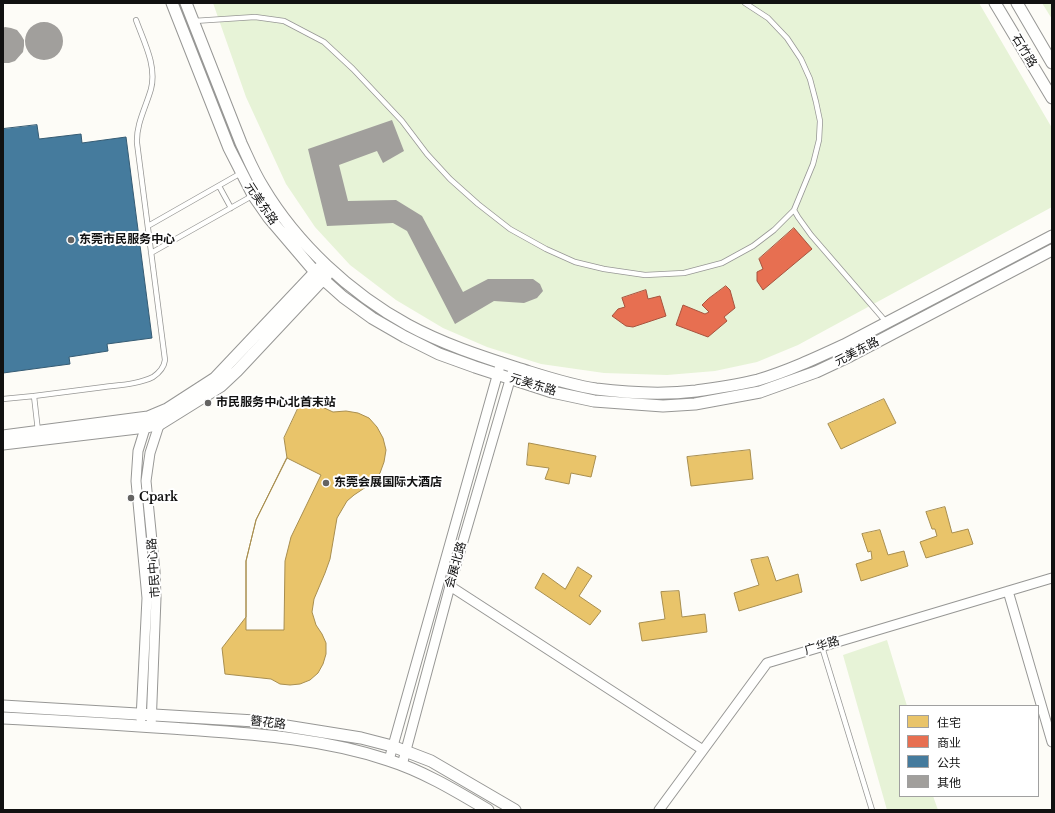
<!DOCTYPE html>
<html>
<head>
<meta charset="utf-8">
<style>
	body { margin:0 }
	#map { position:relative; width:1055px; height:813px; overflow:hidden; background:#fdfcf7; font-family:"Libre Baskerville","Noto Sans SC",serif }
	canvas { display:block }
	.frame { position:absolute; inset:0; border:4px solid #111; pointer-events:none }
	.legend { position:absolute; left:899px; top:705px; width:140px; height:92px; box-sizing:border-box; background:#fff; border:1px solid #a0a0a0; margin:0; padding:5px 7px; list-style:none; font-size:12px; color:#111 }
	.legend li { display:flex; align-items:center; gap:8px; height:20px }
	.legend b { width:20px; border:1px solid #a0a0a0 }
</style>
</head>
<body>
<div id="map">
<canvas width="1055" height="813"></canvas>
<div class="frame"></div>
<ul class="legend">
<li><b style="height:11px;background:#e9c46a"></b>住宅</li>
<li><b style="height:11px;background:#e76f51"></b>商业</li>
<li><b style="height:11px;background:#457b9d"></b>公共</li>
<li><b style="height:11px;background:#a19f9c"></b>其他</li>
</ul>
</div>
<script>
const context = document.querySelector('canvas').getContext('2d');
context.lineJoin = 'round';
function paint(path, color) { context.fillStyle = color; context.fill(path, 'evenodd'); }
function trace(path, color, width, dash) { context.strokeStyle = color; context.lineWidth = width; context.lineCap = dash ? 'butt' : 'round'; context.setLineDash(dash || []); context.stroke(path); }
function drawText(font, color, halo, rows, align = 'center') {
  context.font = font + ' "Libre Baskerville","Noto Sans SC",serif'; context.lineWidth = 4; context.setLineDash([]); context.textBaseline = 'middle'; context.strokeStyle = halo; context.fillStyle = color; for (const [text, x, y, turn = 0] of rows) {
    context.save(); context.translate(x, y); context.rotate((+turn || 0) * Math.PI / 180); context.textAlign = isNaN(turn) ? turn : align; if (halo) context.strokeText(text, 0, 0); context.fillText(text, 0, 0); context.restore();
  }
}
const green = new Path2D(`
	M213,3H979L1052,128V207L798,345L757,362L715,371L667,375L604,373L541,364L487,347L443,328L396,300L350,265L315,227L286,184L246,97Z
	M1042,3H1052V19Z
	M887,640L907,706H900V796H933L938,810H887L843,655Z`);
const homes = new Path2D(`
	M303,398L333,412L346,411L358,413L369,418L377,427L383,438L386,450L384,462L380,473L372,483L354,495L347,501L337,518L330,559L325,573L314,599L312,612L316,625L322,634L326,643V654L323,664L318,673L310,680L300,684L290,685L280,684L271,679L225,674L222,648L246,617V561L256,520L287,458L284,438Z
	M884,399L896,423L841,449L828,424Z
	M529,443L596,456L591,477L571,473L569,484L545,479L549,468L527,465Z
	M750,450L753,479L691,486L687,457Z
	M287,458L321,475L291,537L285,561L284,630H246V561L256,520Z
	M945,507L952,533L968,529L973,544L926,558L920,542L937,536L935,529H932L926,512Z
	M880,530L888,555L904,551L908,566L861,581L856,564L872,559L871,551L868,552L862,534Z
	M768,557L776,581L798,574L802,592L739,611L734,593L759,585L751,560Z
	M578,567L592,576L579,596L601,611L590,625L535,588L543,573L565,589Z
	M679,591L682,617L705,614L707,632L642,641L639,623L665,619L661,592Z`);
const shops = new Path2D(`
	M794,228L812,249L763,290L757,281V272L763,269L759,259Z
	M726,286L730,290L735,308L724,317L727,321L708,337L676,325L683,305L705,314L709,312L702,305L708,299Z
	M646,290L648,299L660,296L666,316L633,327L626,326L612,316L618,309L625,307L622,298Z`);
const public = new Path2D(`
	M37,125L39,139L81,134L82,143L126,137L152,338L107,344L108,351L69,357L70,364L3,373V129Z`);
const building = new Path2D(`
	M25 41a19 19 0 1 1 38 0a19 19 0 1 1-38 0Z
	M5,27L11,28L17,30L21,35L24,40V46L23,52L15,61L9,63H3V28Z
	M392,120L404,151L383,163L377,151L339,165L348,201L396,200L422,216L463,292L488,279H533L540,284L543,291L537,298L524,303L494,301L455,324L407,231L393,223L327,226L308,149Z`);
const service = new Path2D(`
	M194,21L255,17L284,21L324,42L353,69L402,121L427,154L450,179L478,204L510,229L546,249L575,262L604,269L645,275L684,273L722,263L753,246L774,230L794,210L813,164L819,140L820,121L816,102L810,79L801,59L787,38L768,18L745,3
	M219,186L231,208
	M794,210L798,217L811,235L887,323
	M148,226L241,173
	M151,253L252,196
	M3,399L34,396
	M38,431L34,396C57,393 81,390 104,387C120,385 139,384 153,377C159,373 164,367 165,360L137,143C136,124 146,107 151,89C157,66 144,42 136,20
	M822,647L872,810`);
const minor = new Path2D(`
	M450,586L703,750
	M1008,591L1052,742
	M141,719L147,598L136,481L138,451L147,422
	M151,727L156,598L155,571L146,481L150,453L161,419
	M389,760L501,362
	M402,765L450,586L512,373
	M659,810L767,663L1052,578`);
const tertiary = new Path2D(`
	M172,3L229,148L253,195L269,218L315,272L343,297L372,318L405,337L439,354L475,367L552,392L594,401L663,406L695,404L760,392L816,372L850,356L1052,250
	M186,3L241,143C248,158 254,173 263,187C297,244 350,293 408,325C443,344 480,356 517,368C543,376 569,385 596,389C628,393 663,395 696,391C716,388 738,385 758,380C788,371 816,358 844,345L1052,236
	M995,3L1052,98
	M1017,3L1052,63
	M3,436L148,417L167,409L215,378L319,268
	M3,444L146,427L160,424L221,386L237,371L327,275
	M3,706L255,721L361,738L392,746L431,761L515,810
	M3,718C64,721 124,725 185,729C253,734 322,738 388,760C423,771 456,791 488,810`);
const markers = [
	[71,240,4,"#646362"],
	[208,403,4,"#646362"],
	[326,483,4,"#646362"],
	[131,498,4,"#646362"]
];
const streetNames = [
	["石竹路",1024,51,59],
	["元美东路",261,204,56],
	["元美东路",857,352,-27],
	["元美东路",533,385,17],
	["会展北路",456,565,-74],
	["市民中心路",154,568,-94],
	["广华路",822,646,-17],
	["簪花路",268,723,7]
];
const poiNames = [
	["东莞市民服务中心",79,240],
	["市民服务中心北首末站",216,403],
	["东莞会展国际大酒店",334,483],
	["Cpark",139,498]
];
paint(green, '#e7f3d7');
paint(homes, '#e9c46a');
trace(homes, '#a88e4f', 1);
paint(shops, '#e76f51');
trace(shops, '#a7533e', 1);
paint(public, '#457b9d');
trace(public, '#355b73', 1);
paint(building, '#a19f9c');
trace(service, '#979795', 6);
trace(minor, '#979795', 11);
trace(tertiary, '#979795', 13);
trace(service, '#fffffe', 4.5);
trace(minor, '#fffffe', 9);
trace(tertiary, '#fffffe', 11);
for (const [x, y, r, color] of markers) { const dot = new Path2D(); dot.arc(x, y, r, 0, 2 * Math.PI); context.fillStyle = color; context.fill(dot); trace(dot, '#fff', 1.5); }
drawText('12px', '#111', '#fff', streetNames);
drawText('bold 12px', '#111', '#fff', poiNames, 'left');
</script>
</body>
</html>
